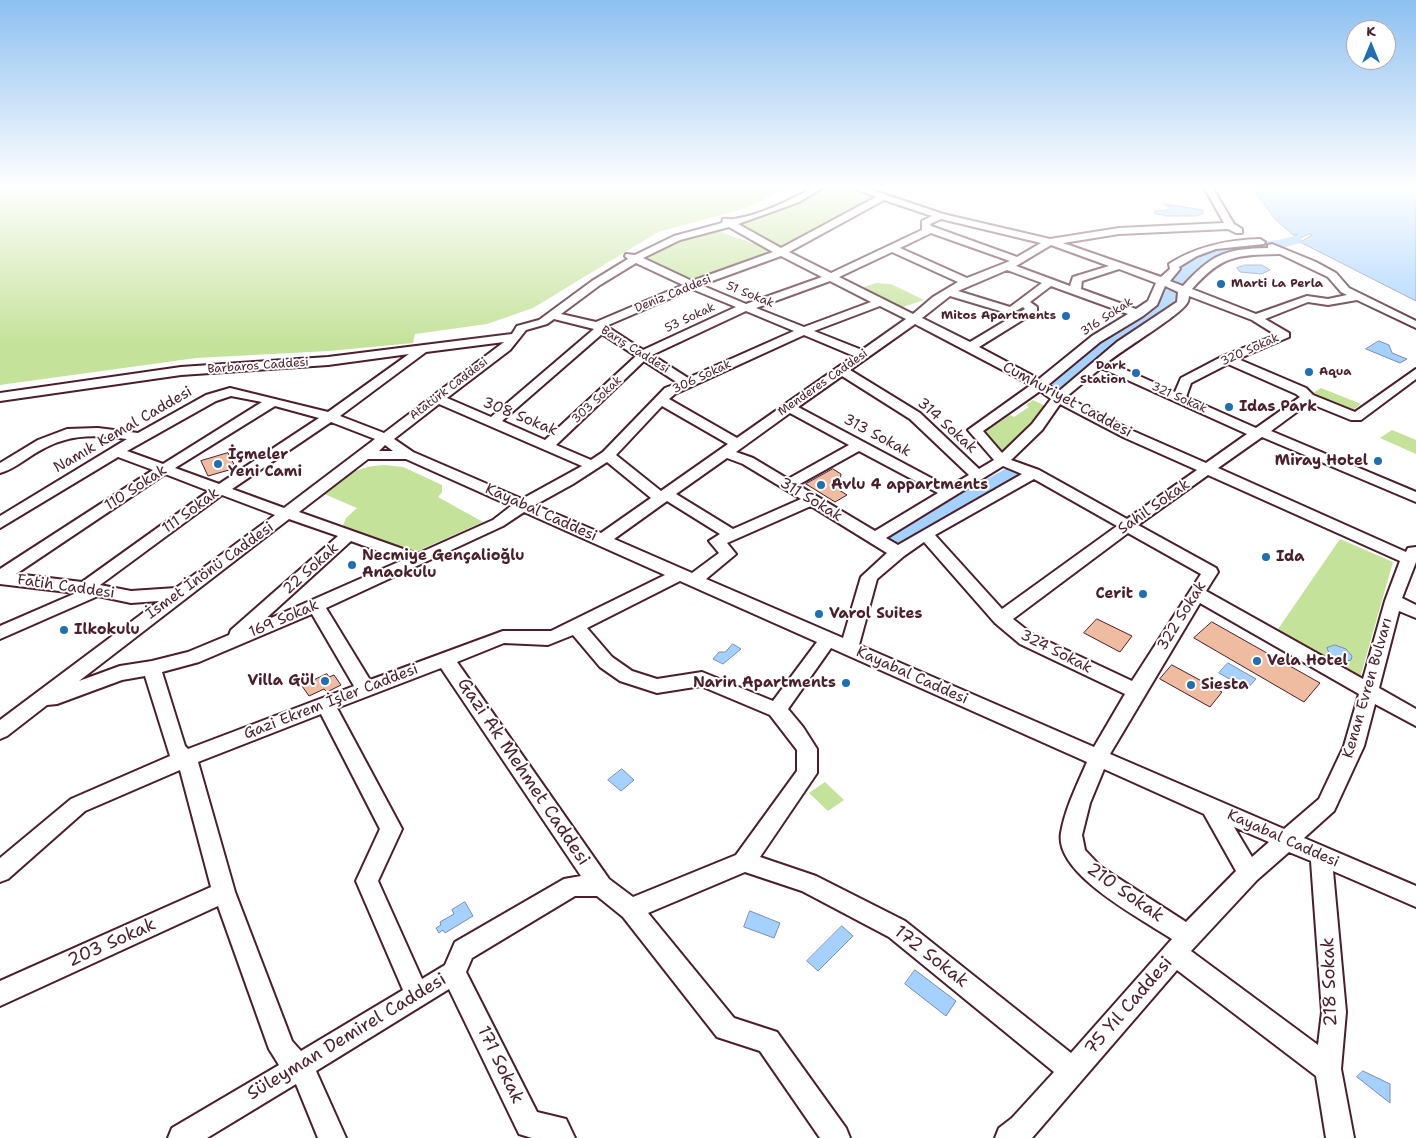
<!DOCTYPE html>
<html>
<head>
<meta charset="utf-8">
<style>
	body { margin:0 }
	#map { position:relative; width:1416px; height:1138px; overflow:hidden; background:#fff; font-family:"Shantell Sans",sans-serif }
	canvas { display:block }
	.north { position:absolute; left:1346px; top:20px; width:50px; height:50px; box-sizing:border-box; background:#fff; border:1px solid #b7a5aa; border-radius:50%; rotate:0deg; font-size:14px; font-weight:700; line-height:20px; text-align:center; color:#4a1f2b }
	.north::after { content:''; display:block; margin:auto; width:18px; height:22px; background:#1f6fb2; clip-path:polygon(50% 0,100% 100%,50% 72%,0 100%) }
</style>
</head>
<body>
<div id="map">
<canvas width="1416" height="1138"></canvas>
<div class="north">K</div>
</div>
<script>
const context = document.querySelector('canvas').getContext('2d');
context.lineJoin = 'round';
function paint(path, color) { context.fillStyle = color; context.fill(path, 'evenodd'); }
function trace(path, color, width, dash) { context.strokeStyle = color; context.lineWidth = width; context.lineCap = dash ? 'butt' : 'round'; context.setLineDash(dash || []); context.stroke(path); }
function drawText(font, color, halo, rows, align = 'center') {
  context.font = font + ' "Shantell Sans",sans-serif'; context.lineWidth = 4; context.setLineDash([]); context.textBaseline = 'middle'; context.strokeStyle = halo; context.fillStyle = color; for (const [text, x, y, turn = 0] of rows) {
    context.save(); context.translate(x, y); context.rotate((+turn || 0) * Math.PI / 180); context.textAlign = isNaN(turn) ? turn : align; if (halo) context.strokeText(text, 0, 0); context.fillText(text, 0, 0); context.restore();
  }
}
const green = new Path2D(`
	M0,187H791L743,209L658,232L533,308L487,324L415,334L413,343L329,351L196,358L0,385Z
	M827,187H842L872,197L818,230L779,247L738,223L788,208Z
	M715,230L772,250L693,281L641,257L677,240Z
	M876,283L891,284L924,300L900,308L861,288Z
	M1321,388L1361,404L1352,411L1311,394Z
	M1033,400L1045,406L1025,429L1028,431L1025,434L1022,433L1014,440L1017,442L1002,456L982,434L1010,415L1014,417L1029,407L1026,405Z
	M1392,430L1416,440V454L1380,438Z
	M384,465L403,467L442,485V492L438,497L483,522L413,553L347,529L343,525L346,518L357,508L322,493C344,476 355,467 384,465Z
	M1340,539L1393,562L1360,678L1276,632Z
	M825,782L844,800L828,811L809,793Z`);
const water = new Path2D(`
	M1252,187H1416V301L1300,242L1312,235L1309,234L1296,240L1292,238L1298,234L1293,235L1275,219Z
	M1164,204L1203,210V213L1197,216H1167L1154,213L1155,211L1169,210L1170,208Z
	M1245,265H1262L1270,270L1261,274L1240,272L1237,268Z
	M1379,341L1389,345L1392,353L1407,359L1400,363L1366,349Z
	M733,644L741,649L723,664L713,659L719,652H725Z
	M1335,645L1346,649L1352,656L1351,660L1342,662L1330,656L1327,648Z
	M1228,663L1256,679L1247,689L1219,673Z
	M622,769L634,780L621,791L608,780Z
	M465,902L473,916L445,933L443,930L439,933L436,928L441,925L440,922L454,914L452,910Z
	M750,911L780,923L774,938L744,927Z
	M842,926L853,936L818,971L807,961Z
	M915,970L956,1001L946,1016L905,984Z
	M1363,1071L1390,1084V1103L1357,1077Z`);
const river = new Path2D(`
	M1295,236L1300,237L1302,240L1300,243L1278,249L1235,252L1214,257L1201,266L1187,279L1177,294L1171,309L1100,354L1064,388H1052L1049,384L1088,346L1159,304L1164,290L1177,273L1191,260L1204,251L1222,246L1278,240Z
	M1016,465L1023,467L1026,471L1023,475L900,545L892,547L884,545L881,540L884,535L1009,467Z`);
const building = new Path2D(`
	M228,453L236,468L208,476L201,461Z
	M833,469L841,474L839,490L847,495L835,502L806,484Z
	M1097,619L1132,636L1120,652L1084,633Z
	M1212,622L1320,683L1304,702L1194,638Z
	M1172,665L1222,692L1210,707L1160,679Z
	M327,674L329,677L334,675L341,685L327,692L324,689L309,696L302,686Z`);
const minor = new Path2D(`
	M814,187H824L799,202L738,224L781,248L876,197L851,187H863L943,214L1050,239L1119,228L1224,223L1204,187H1212L1234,224L1242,229V233H1236L1228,229L1119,234L1063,243L1161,277L1170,269L1169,264C1197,246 1227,240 1260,239L1265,242L1264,244L1216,249L1197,256L1179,267L1180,269L1170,281L1183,286C1212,254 1225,249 1268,248V245L1272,244L1316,262L1336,273L1349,288L1416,321V328L1357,300L1328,305L1308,302L1265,319L1289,333V337L1238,359L1306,388L1313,395L1355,412L1416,369V379L1361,420H1351L1309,403L1271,431L1416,492V502L1262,437L1218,468L1406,552L1408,548L1416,547V562L1402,598L1416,605V618L1399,611L1379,688L1416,709V726L1375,704L1364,746L1334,811L1304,838L1416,886V907L1333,871L1346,1012L1341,1069L1354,1138H1326L1316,1076L1177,970L1032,1138H995L999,1128L1012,1118L1054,1072L889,937L802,891L745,872L648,913L734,1018L777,1032L846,1128L850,1138H820L760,1051L717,1037L623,917L597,896H575L472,958L466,972L537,1112L566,1119L575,1138H532L519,1134L449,989L316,1071L346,1138H318L296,1084L207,1138H168L172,1128L279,1065L269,1049L218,906L0,1006V981L211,887L180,770L85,811L8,879L0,882V858L71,799L170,756L145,676L122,680L57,704L47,705L7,736L0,739V720L159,601L131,603L98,596L0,639V626L76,593L0,584V569L153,470L118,457L0,528V516L127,439C90,434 66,434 34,454C23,461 12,470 0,473V463L38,440L67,429L98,428L138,433L206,395L230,388L328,412L409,354L328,365L181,375L0,401V393L181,367L328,357L512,334L517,326L539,320L592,281L628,259L625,256L626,254L635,255L674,236L722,223L723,219C727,218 730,220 734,219C761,215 790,200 814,187ZM884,200L932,216L922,221V230L831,273L789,252ZM941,219L1041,243L1017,257L931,226L930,224ZM729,227L773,252L692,281L643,258L680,240ZM931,233L1010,261L967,278L900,248ZM1051,245L1109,266L1073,277L1070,286L1016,266ZM892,252L958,282L933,297L913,314L839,277ZM1280,254L1328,277L1341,292L1347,295L1328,299L1307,296L1256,314L1192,289C1222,255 1236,255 1280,254ZM781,256L822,277L746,304L701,285ZM636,263L683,285L596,322L561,314L600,285ZM1119,269L1156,283L1148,301L1136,309L1081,289L1082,281ZM1007,270L1042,283L1010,307L958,291ZM830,281L871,302L804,327L756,308ZM1051,286L1128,314L1092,336L1039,379L979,347L1037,311V307L1030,302ZM1165,286L1178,292L1177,302L1117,342L1058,392L1048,385L1100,342L1143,316L1157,305ZM692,289L736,307L643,350L606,326ZM950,296L1010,314L1023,307L1025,309L970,342L922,318ZM1189,296L1252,320L1276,335L1223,356L1181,378L1175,392L1108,362C1122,350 1182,314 1187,303C1188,303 1189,297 1189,296ZM880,306L906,319L862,350L814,331ZM746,311L794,331L688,378L652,355ZM554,319L594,329L491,417L447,398L510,350L526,330L547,324ZM915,324L1031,385L968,430L994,460L979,469L920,413L850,370ZM602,334L636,356L545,440L502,421ZM804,335L854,356L737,438L669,399L675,394ZM504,342L384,433L340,416L426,352ZM644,361L678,383L665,388L603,452L591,460L556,445ZM1228,364L1296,394L1300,397L1256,428L1186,397L1191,383ZM1101,368L1247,434L1206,463L1133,431L1066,397ZM842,376L910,419L969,475L948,487L798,407ZM1040,391L1051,399L1032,424L1002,453L983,431ZM231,396L262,402L163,464L127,451L216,401ZM439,404L582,466L522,499L413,452L394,439ZM1060,404L1123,437L1197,470L1127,519L1039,470L1011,460L1042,430ZM275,406L319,418L219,484L175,468ZM662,406L728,444L661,491L616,455ZM790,413L849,445L788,479L753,458L736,452ZM331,422L375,439L284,508L232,489ZM385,445L393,451H379ZM859,451L938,493L875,531L798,485ZM727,458L743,464L801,499L733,529L676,494ZM368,459H406L511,506L493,520L417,554L299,512ZM607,462L651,498L601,533L535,505L573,484ZM1003,466L1022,474L898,545L886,538ZM165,474L209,491L82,582L16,574ZM1208,475L1400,561L1385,601L1363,679L1206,591L1218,572L1216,568L1138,525ZM1034,479L1117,526L1002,609L935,535ZM222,495L275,515L176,588L131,591L100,585ZM667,501L720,534L709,541L719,553L692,573L614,539ZM811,506L887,553L861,577L843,638L706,579L736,554L727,543ZM524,512L665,575L551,631H503L370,680L326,608L503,526ZM289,519L338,536L231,630L229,635L188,652L152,661L120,666L79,681ZM1128,533L1201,574L1132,681L1032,634L1013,619ZM351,541L403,560L262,622ZM924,542L995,623L1020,644L1125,694L1094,747L859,645L877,579L904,556ZM680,581L817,642L773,701L702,672L657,679L632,671L612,657L587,628ZM1200,603L1359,694L1344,746L1319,799L1284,829L1110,754ZM312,614L354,686L188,749L185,746L162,672L199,662ZM573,635L600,667L620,681L657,693L701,686L770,715L797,750V771L736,855L633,897L609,879L457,662L504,643L548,645ZM831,648L1087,762C1077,785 1065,809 1061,833C1054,874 1142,919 1172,939L1071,1053L905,921L816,876L760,857L817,773V749L803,727L788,709ZM441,668L581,876L564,879L455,942L445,965L422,979L378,881L402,829L337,708ZM321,714L380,829L356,881L403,990L301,1051L292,1041L235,892L198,762ZM1104,769L1204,814L1236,871L1186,922L1101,867L1085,850L1082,835L1090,803ZM1234,827L1269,842L1252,857ZM1289,852L1311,861L1322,1012L1318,1045L1191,951L1257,880Z`);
const markers = [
	[1221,284,5,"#1f6fb2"],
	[1066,316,5,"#1f6fb2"],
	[1309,372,5,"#1f6fb2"],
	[1136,373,5,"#1f6fb2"],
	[1229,407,5,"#1f6fb2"],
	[1378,461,5,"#1f6fb2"],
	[218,464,5,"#1f6fb2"],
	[821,485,5,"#1f6fb2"],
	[1266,557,5,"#1f6fb2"],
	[352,565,5,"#1f6fb2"],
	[1143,594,5,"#1f6fb2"],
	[819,614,5,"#1f6fb2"],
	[64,630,5,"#1f6fb2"],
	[1257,661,5,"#1f6fb2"],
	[325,681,5,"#1f6fb2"],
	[846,683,5,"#1f6fb2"],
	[1191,685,5,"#1f6fb2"]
];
const farPoinames = [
	["Marti La Perla",1231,284],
	["Mitos Apartments",1056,316,"right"],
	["Dark",1126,366,"right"],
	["Station",1126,380,"right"],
	["Aqua",1319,372]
];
const farStreetnames = [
	["Deniz Caddesi",673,294,-22],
	["51 Sokak",750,295,22],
	["316 Sokak",1107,317,-33],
	["53 Sokak",690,318,-25],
	["Barış Caddesi",635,350,32],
	["320 Sokak",1250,350,-24],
	["Barbaros Caddesi",258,366,-4],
	["306 Sokak",702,377,-25],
	["Menderes Caddesi",823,383,-35],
	["Atatürk Caddesi",449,389,-37],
	["321 Sokak",1179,398,24],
	["303 Sokak",597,400,-43]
];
const streetNames = [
	["Cumhuriyet Caddesi",1067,400,28],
	["308 Sokak",520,417,22],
	["314 Sokak",947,426,42],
	["Namık Kemal Caddesi",123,430,-30],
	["313 Sokak",877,436,28],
	["110 Sokak",136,488,-33],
	["311 Sokak",811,500,31],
	["Sahil Sokak",1154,507,-35],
	["111 Sokak",191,511,-36],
	["Kayabal Caddesi",541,513,24],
	["22 Sokak",311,569,-42],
	["İsmet İnönü Caddesi",210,571,-36],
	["Fatih Caddesi",66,587,8],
	["322 Sokak",1182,616,-58],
	["169 Sokak",284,619,-23],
	["324 Sokak",1056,652,27],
	["Kayabal Caddesi",912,676,24],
	["Kenan Evren Bulvarı",1368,688,-74],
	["Gazi Ekrem İşler Caddesi",331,702,-21],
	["Kayabal Caddesi",1283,839,24]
];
const poiNames = [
	["Idas Park",1239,407],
	["İçmeler",228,455],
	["Yeni Cami",228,472],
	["Miray Hotel",1368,461,"right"],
	["Avlu 4 appartments",831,485],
	["Necmiye Gençalioğlu",362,556],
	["Anaokulu",362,573],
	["Ida",1276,557],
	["Cerit",1133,594,"right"],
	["Varol Suites",829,614],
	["Ilkokulu",74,630],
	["Vela Hotel",1267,661],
	["Villa Gül",315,681,"right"],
	["Narin Apartments",836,683,"right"],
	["Siesta",1201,685]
];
const nearStreetnames = [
	["Gazi Ak Mehmet Caddesi",523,772,56],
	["210 Sokak",1125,893,35],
	["203 Sokak",112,943,-24],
	["172 Sokak",931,957,38],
	["218 Sokak",1330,982,-92],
	["75 Yıl Caddesi",1129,1006,-49],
	["Süleyman Demirel Caddesi",347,1037,-31],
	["171 Sokak",500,1065,64]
];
paint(green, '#c4e299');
paint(water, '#a4d1ff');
trace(water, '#808aaa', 1);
paint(river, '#a4d1ff');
paint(building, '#efbba1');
trace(building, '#4a1f2b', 1);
trace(minor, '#4a1f2b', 4);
paint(minor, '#fff');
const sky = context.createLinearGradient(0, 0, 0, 346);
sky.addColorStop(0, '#8dc0f1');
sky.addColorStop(0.54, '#fff');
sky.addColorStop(1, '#ffffff00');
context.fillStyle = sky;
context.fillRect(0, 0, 1416, 346);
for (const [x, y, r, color] of markers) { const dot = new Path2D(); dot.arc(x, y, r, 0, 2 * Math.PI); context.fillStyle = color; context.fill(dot); trace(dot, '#fff', 2); }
drawText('bold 12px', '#4a1f2b', '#fff', farPoinames, 'left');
drawText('12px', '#4a1f2b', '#fff', farStreetnames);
drawText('15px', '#4a1f2b', '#fff', streetNames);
drawText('bold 15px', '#4a1f2b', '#fff', poiNames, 'left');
drawText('18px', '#4a1f2b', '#fff', nearStreetnames);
</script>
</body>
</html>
